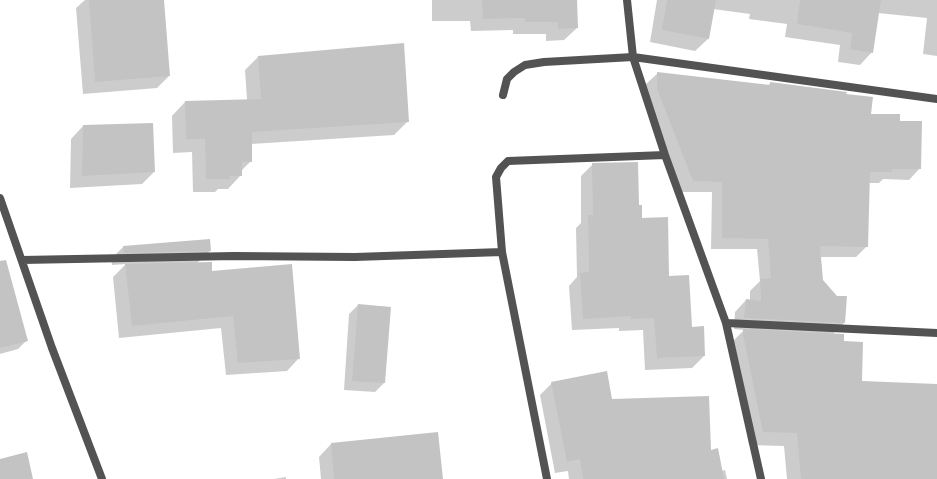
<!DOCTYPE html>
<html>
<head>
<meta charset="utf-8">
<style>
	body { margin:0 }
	canvas { display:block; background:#fff }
</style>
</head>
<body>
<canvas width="937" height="479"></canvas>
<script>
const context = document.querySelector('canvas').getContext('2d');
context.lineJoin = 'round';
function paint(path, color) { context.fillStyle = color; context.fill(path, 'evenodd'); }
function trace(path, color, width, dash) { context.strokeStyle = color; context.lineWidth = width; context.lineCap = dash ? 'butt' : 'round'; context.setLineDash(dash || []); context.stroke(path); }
const shadow = new Path2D(`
	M85,0H163L169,76L157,88L83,94L76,8Z
	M432,0H576L577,28L564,40L546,41V34H513V30L471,31L470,21H432Z
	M657,0H937V56L923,54L927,18L878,13L872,52L860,65L838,62L840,45L785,37L787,24L749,19L750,14L713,9L708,39L695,51L650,42Z
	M258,57L408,121L394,135L251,144V161L241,171V175L228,189H218L215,192H193L192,152L173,153L172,116L185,102L247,100L245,70Z
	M658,73L767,86L771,83L845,95L870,115L899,122L920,168L909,180L883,179L879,183H868L867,246L856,257H820L822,281L844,323L832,335L843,342L861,382L937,385V479H787L784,446L749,445L730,344L744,330L734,329L735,312L746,300L750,301V291L760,281L757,249H711L712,192H681L646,101V84Z
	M83,126L154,172L142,184L70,188L71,139Z
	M593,164L638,206L641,219L704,356L692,368L645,370L643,330L619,331V328L572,330L569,286L577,277L576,228L581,223V176Z
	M123,247L210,251L197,263L299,358L287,371L226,375L221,328L119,338L113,277L126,264L112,265L111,259Z
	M0,287L27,340L18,349L0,354Z
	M358,305L384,383L375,392L344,390L349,314Z
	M552,383L612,400L710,451L721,471L725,470L727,479H569L568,471L555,473L540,395Z
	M331,444L442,479H321L319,457Z
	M286,477V479H274Z`);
const building = new Path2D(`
	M89,0H164L170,76L95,82Z
	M482,0H577L578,28L558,29V22H525V18L483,19Z
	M667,0H716L709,39L662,30Z
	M800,0H881L873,53L850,49L852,33L797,24Z
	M404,43L409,122L252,132V162H242V176H230V179H206L205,139H186L185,101L261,99L258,56Z
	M657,72L770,85V82L847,92L846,94L873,97L871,114H900V121H922L921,169H892V172H870L868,247L820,246L823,280L837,296H847L845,323L744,318L746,299L761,301L760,279L771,278L768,239L722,238V182L693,181L657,89Z
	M153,123L155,172L82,176L83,125Z
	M638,162L639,205H642V218L668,217L669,276L689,275L692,327L704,326L705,356L657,358L654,318L631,319V316L583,319L580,273L589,272L588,215H593L592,163Z
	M210,239L211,251L124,253L123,246Z
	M6,260L28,341L0,348V261Z
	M212,262V271L292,264L300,359L238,363L233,316L132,326L125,264Z
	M358,304L391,307L385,383L352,381Z
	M743,329L844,334V341L863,342L862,381L937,384V479H801L797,433L763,432L743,335Z
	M607,371L612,399L709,396L711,450L718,448L724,479H583L580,459L567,462L551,382Z
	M438,432L443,479H334L331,443Z
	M27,452L33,479H0V459Z`);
const minor = new Path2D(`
	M627,0L633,57L665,155L726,323L761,479
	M503,95L507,79L514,72L525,65L544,62L633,57L937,99
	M0,198L52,348L102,479
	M22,260L234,256L355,257L502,252
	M726,323L937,333
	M547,479L502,252L496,177L501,168L508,161L665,155`);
paint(shadow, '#0003');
paint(building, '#c3c3c3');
trace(minor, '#535353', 8);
</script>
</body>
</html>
